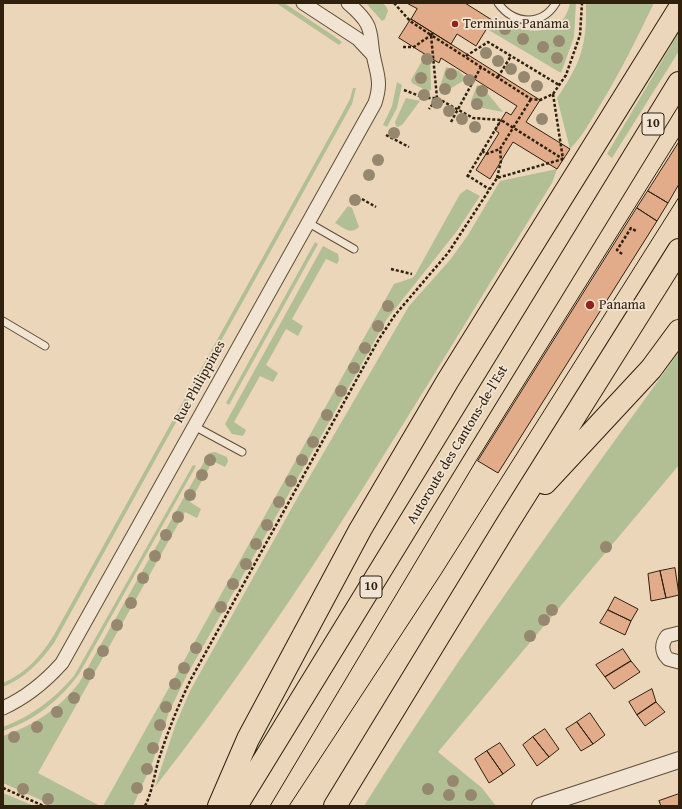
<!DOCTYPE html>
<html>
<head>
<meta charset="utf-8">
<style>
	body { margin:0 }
	#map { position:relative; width:682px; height:809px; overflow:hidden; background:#ebd6ba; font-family:"Gentium Book Plus",serif }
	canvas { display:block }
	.frame { position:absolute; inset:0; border:4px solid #2f210d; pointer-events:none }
</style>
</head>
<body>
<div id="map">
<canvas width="682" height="809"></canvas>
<div class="frame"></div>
</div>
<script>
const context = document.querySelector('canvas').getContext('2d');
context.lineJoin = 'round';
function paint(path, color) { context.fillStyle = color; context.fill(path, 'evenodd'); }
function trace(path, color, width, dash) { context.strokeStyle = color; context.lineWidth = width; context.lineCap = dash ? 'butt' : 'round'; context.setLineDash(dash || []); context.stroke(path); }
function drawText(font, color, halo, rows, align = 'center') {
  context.font = font + ' "Gentium Book Plus",serif'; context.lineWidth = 3.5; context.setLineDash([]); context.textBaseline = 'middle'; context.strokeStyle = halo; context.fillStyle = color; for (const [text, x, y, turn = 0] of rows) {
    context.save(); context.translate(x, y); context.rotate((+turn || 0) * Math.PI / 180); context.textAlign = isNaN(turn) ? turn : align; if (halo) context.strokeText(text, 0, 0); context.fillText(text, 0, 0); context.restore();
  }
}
const green = new Path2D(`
	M276,3H284L334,36L342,42L339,45Z
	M366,3C375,3 386,0 388,11L385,19L382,21Z
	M570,3H576L574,37L561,73L487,29L492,20C519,31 562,43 570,3Z
	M586,3H654C637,38 620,73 599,107C590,122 582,137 570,149L557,98C581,63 587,45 586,3Z
	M679,32V51L612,158L607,154Z
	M426,54L430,56L431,89L429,92L412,83L411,80Z
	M446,67L459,71L465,77L463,81L443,93L440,90V87Z
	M397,82L402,85L397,108L387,127L383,125L392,106Z
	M477,85L483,88L503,112L472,106L471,101Z
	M353,88H356L352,104L54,643C40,662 25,678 3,687V683C26,673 41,656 54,635L342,114L350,99Z
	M406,98L420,101L402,125L398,127L396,126L395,122Z
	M557,169L552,183C424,388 304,597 155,787L175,726L190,691L299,495L409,306L450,260L468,235L500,181Z
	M467,189L480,196L457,231L387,319L187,675L169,712L153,761L133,806H103L394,284L412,278L415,275L460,194Z
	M348,206L352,208L359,227C350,235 344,228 335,223Z
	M315,242L318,244L229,405L226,403Z
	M323,246L338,254L339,260L337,264L326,259L292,319L303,326L298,336L286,329L266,365L278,373L273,382L260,376L234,422L246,430L243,436L232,434L225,424Z
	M679,352V465L438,752L482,788L496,806H364C462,650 571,501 679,352Z
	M215,452L227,457L228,462L225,467L213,461L190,502L201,509L197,518L185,512L38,773L100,806H54L3,783V736C33,726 60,708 79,683L209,453Z
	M193,465L196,466L79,674C59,701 35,720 3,731V727C32,716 54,699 74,676Z
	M3,793L34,806H3Z`);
const building = new Path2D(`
	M407,3H465L492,20L476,46L457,34L451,44L411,19L417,9Z
	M411,19L540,100L526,122L570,149L557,169L513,142L490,179L476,170L499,133L495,130L506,112L511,115L517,106L441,58L439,63L399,38Z
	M679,142V184L668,203L648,191Z
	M648,191L668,203L657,221L637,208Z
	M637,208L657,221L498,473L478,461Z
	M675,568L679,595L666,598L660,571Z
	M660,571L666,598L651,601L648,574Z
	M615,597L638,609L631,621L608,610Z
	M608,610L631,621L625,635L600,623Z
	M623,649L631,661L605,677L596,665Z
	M631,661L640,672L614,689L605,677Z
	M652,689L656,702L637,715L629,702Z
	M656,702L665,712L645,726L637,715Z
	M590,713L605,735L593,744L577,722Z
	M577,722L593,744L581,751L566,729Z
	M545,729L559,749L549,757L533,737Z
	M533,737L549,757L537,766L523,745Z
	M500,743L515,765L503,774L487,751Z
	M487,751L503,774L489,783L475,759Z
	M679,794V806H661L659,801Z`);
const path = new Path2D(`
	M394,3L410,21L431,35L437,98L429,109
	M433,33L431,35L531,99L540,100L553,94L566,75L580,35L582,3
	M403,47H414L431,35
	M466,56L488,42L559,85
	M498,77L511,56
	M404,90L425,98H437L473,118L501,120L563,159
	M553,94L563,159
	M451,122L481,67
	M386,135L409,147
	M482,151L486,154L500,149L531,99
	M467,175L489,189
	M467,177L501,120
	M497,178L501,161L500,149
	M362,199L376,207
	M622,254L617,250L631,228L636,231
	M391,269L412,274
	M3,788L44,806
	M145,806C152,792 154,777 158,762C167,733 178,706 191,679L379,339L395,315L448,253L497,178L563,159`);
const service = new Path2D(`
	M498,3C514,25 542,26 556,3
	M307,222L354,249
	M3,321L45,346
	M194,426L242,452`);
const minor = new Path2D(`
	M303,3L358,39L373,55
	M679,633L667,636C661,644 661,652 668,659L679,662
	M3,708C27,697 45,682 62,663L375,103C382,81 377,75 373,54C371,44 372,33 367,24C363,16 355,9 348,3`);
const tertiary = new Path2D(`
	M540,806L679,760`);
const motorway = new Path2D(`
	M545,483L651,369L679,331
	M219,806L248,739L360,530L447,382L679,9
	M236,806L679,83
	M335,806L507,524L679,250`);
const tram = new Path2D(`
	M270,806L476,461L679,137
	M289,806L441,574L679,197`);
const trees = [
	[505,29],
	[523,39],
	[559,41],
	[543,47],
	[486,53],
	[557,58],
	[427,59],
	[498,61],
	[511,69],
	[451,74],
	[524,77],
	[421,78],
	[469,80],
	[537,86],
	[445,89],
	[482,91],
	[424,95],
	[437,103],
	[477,104],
	[449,111],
	[462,119],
	[542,119],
	[475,127],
	[394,133],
	[378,160],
	[369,175],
	[355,200],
	[388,306],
	[378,326],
	[365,348],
	[354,368],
	[341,391],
	[327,415],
	[313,442],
	[210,460],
	[302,460],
	[202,475],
	[291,481],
	[190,495],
	[279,502],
	[178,517],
	[267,525],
	[166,535],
	[256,544],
	[606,547],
	[155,556],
	[246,564],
	[143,578],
	[233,584],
	[131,603],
	[221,607],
	[552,610],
	[544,620],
	[117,625],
	[530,636],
	[196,648],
	[103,651],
	[184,668],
	[89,674],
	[175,684],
	[74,698],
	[166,707],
	[57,712],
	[160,725],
	[37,727],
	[14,737],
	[153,748],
	[147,769],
	[453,781],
	[137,788],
	[23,789],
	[428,789],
	[449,795],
	[471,795],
	[48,799]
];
const markers = [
	[455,24,4,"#8f2418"],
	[590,305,5,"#8f2418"]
];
const shields = [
	[653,124,22],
	[371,587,22]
];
const shieldNames = [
	["10",653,124],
	["10",371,587]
];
const poiNames = [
	["Terminus Panama",463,24],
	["Panama",599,305]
];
const streetNames = [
	["Rue Philippines",200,382,-61],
	["Autoroute des Cantons-de-l'Est",458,445,-59]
];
paint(green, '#b2bf94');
paint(building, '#e2ab89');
trace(building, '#2f210d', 1);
trace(service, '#5e4e38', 9);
trace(minor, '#5e4e38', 15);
trace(tertiary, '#5e4e38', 18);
trace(motorway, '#2f210d', 24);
trace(path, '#2f210d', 2.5, [3, 2]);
trace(service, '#f2e4d2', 7);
trace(minor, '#f2e4d2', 13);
trace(tertiary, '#f2e4d2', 16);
trace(motorway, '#ebd6ba', 22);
trace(tram, '#2f210d', 1);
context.fillStyle = '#96886e';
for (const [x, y] of trees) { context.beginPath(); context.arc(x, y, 6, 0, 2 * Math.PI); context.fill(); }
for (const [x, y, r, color] of markers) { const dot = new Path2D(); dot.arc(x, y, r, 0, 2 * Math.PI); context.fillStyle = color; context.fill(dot); trace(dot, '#f2e4d2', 1.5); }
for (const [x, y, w] of shields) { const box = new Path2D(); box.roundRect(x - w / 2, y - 11, w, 22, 3); context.fillStyle = '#f2e4d2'; context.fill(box); trace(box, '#2f210d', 1); }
drawText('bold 13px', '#2f210d', null, shieldNames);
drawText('14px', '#2f210d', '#f2e4d2', poiNames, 'left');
drawText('14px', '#2f210d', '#f2e4d2', streetNames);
</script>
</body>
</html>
